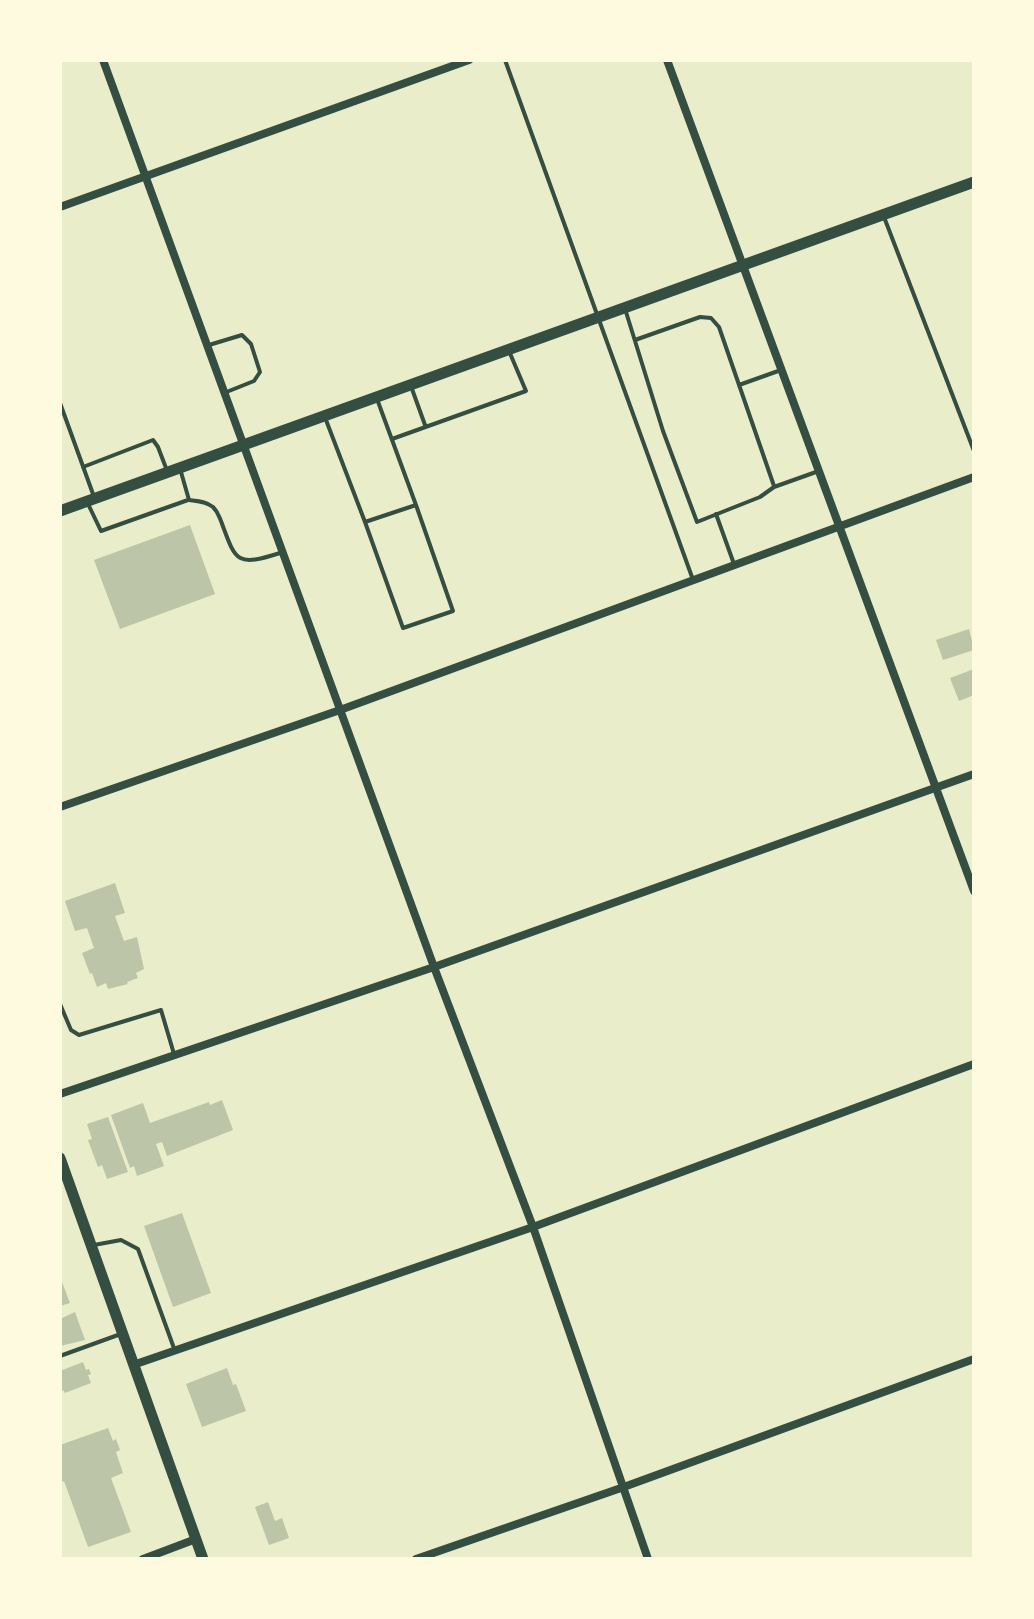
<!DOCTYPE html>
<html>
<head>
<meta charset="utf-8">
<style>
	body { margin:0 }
	#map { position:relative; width:1034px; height:1619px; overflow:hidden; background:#e9edc9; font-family:Ubuntu,sans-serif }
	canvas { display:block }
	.frame { position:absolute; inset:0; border:62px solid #fefae0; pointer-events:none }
</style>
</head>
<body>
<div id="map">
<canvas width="1034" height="1619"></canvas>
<div class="frame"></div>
</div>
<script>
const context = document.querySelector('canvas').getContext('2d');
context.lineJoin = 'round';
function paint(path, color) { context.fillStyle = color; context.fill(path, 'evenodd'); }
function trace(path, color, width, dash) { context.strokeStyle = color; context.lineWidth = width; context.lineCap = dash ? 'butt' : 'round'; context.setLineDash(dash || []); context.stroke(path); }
const building = new Path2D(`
	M190,525L215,594L120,629L94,560Z
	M969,629L974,650L943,660L936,640Z
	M974,669V695L959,701L950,678Z
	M115,883L125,913L115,916L124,941L137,937L144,969L136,973L138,978L127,982L128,984L108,989L106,983L97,987L92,973L90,974L82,953L94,948L87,928L75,931L65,901Z
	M222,1100L233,1130L167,1156L162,1142L156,1144L164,1166L137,1176L134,1166L130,1168L111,1115L143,1103L150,1123L209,1102L210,1105Z
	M108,1117L128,1172L107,1179L102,1165L98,1167L88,1140L92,1139L87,1124Z
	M182,1213L211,1293L173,1307L144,1226Z
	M60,1277L70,1303L60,1306Z
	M75,1312L85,1340L60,1346V1319Z
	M83,1362L86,1370L89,1369L91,1374L88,1375L91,1383L65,1393L63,1390L60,1391V1371Z
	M227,1368L233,1385L236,1384L246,1411L202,1427L186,1384Z
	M108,1428L113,1441L116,1439L120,1450L116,1452L123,1473L111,1478L131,1532L88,1547L64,1481L60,1483V1445Z
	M268,1502L275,1521L282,1518L289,1538L269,1545L255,1507Z`);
const service = new Path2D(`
	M505,60L692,577
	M884,217L974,451
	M626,312L663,431L697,522L760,497L774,487L816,472
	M635,340L700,317L711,318L719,327L774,486
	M209,345L242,335L251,344L260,372L254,381L224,393
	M739,385L781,370
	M412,389L425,425
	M60,403L93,494
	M326,420L365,522L416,505L377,399
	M392,439L526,391L509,351
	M83,467L153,440L158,447L166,468
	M181,472L189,500C197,501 206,501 213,507C218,512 218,514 221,521C236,562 236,567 280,553
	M89,506L101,531L188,500
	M716,514L734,564
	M365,522L403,628L453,611L416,505
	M60,1004L71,1030L79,1035L161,1010L174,1054
	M94,1245L121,1240L138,1249L175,1351
	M60,1356L118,1335`);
const minor = new Path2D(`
	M103,60L434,967L533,1227L648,1559
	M667,60L974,891
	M60,207L469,60
	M60,807L340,710L974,477
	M60,1094L434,967L974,774
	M133,1365L533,1227L974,1064
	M143,1559L196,1539
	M416,1559L621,1488L974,1359`);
const secondary = new Path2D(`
	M60,511L974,182
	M60,1158L203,1559`);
paint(building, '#bcc5a7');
trace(service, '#344e41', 4);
trace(minor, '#344e41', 8);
trace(secondary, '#344e41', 11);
</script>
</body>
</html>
